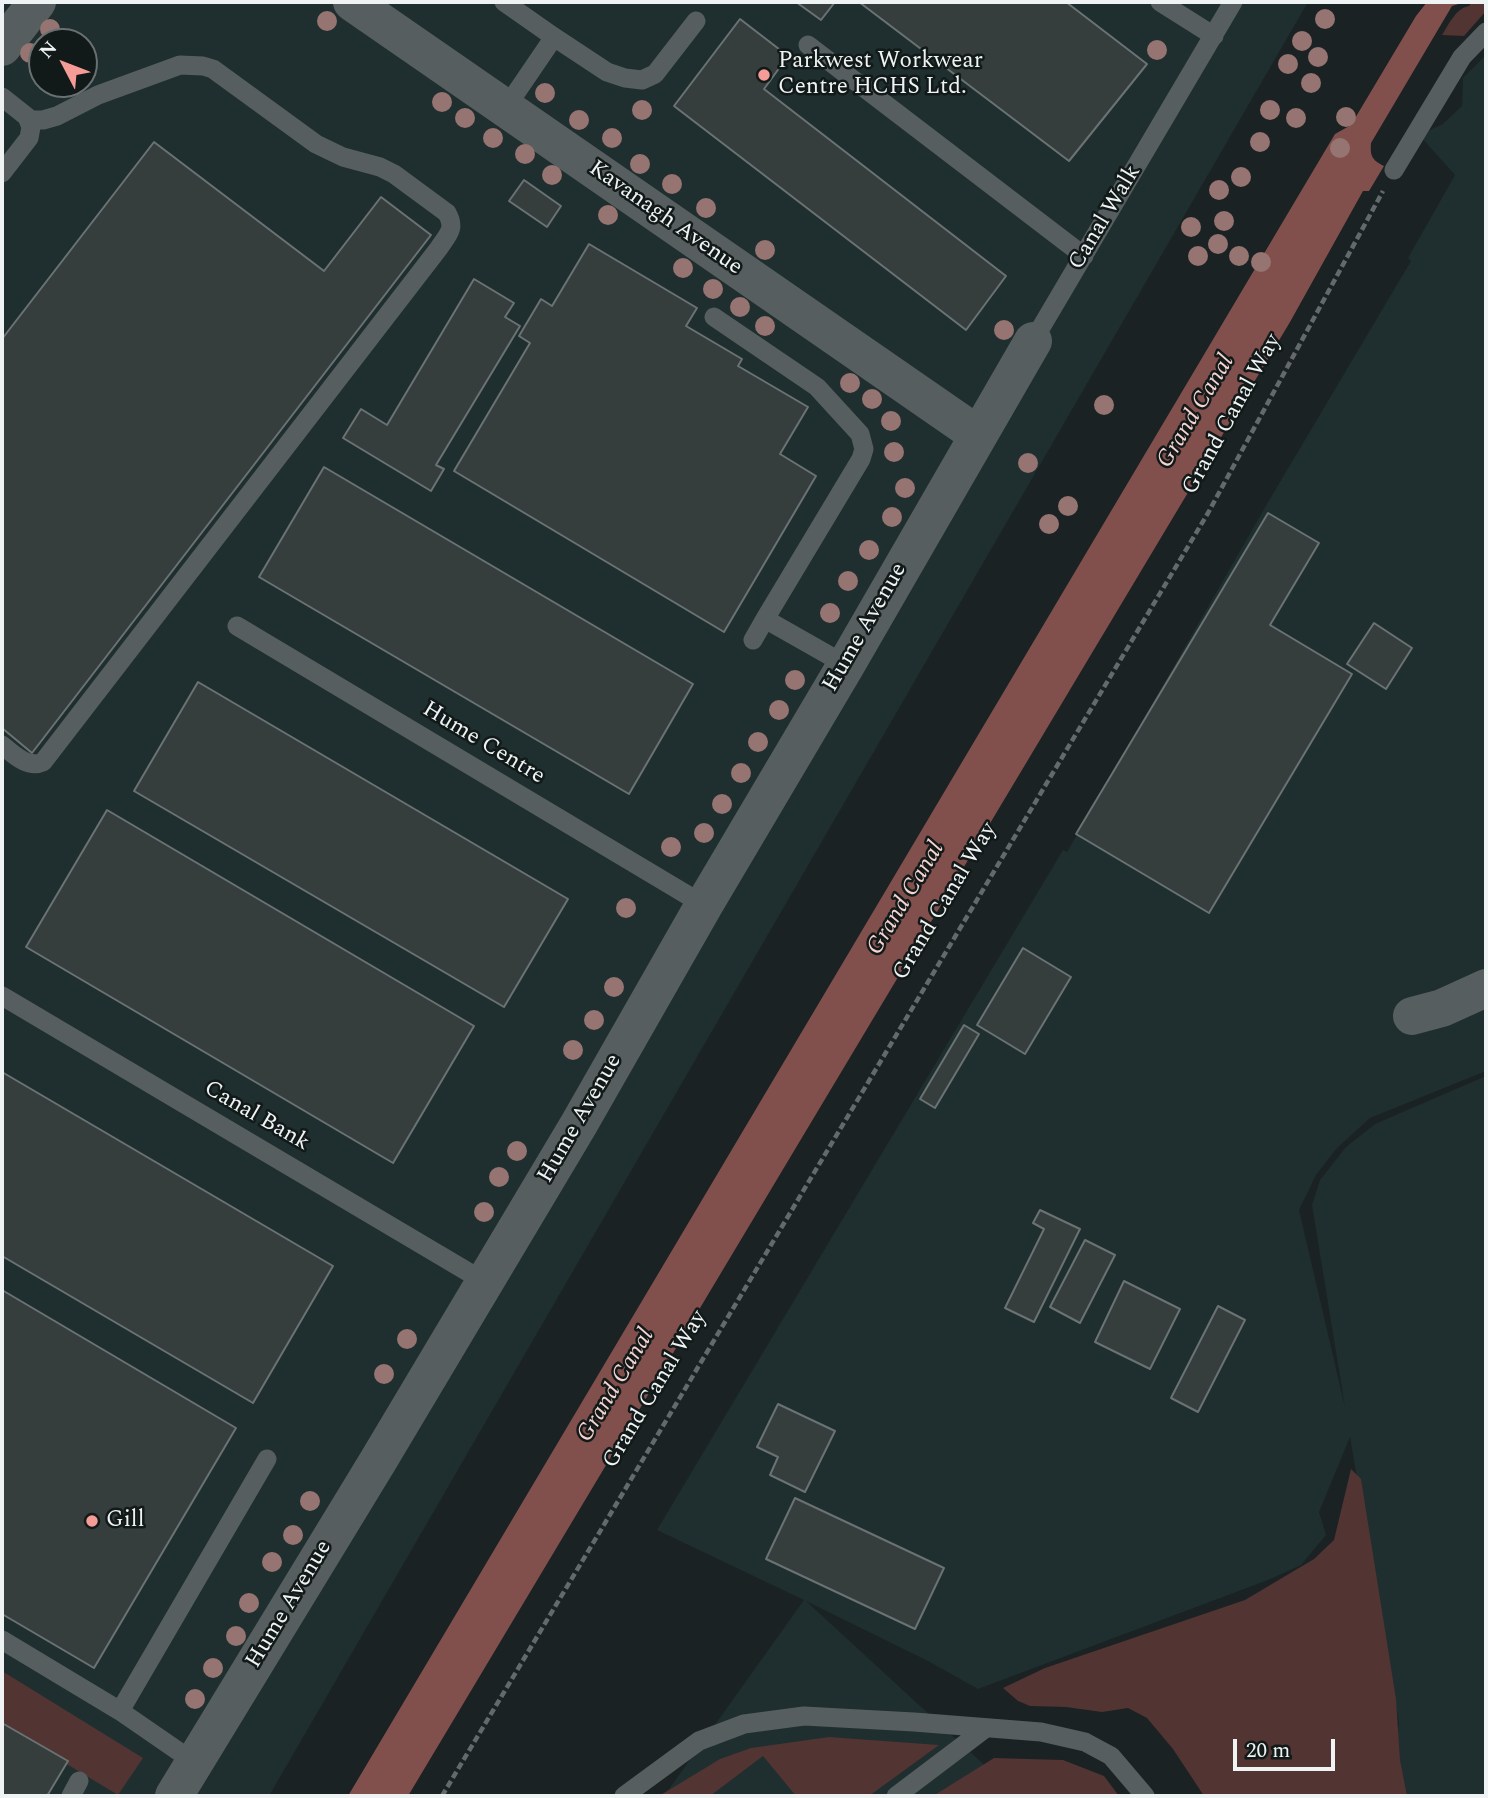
<!DOCTYPE html>
<html>
<head>
<meta charset="utf-8">
<style>
	body { margin:0 }
	#map { position:relative; width:1488px; height:1798px; overflow:hidden; background:#1b2223; font-family:Spectral,serif }
	canvas { display:block }
	.frame { position:absolute; inset:0; border:4px solid #eff3f4; pointer-events:none }
	.north { position:absolute; left:28px; top:28px; width:70px; height:70px; box-sizing:border-box; background:#121919; border:2px solid #6a7071; border-radius:50%; rotate:312deg; font-size:19px; font-weight:700; line-height:28px; text-align:center; color:#eff3f4 }
	.north::after { content:''; display:block; margin:auto; width:24px; height:32px; background:#f59c96; clip-path:polygon(50% 0,100% 100%,50% 72%,0 100%) }
	.scale { position:absolute; left:1233px; top:1739px; width:102px; height:32px; box-sizing:border-box; border:4px solid #eff3f4; border-top:0; padding-left:9px; font-size:21px; line-height:24px; white-space:nowrap; color:#eff3f4; -webkit-text-stroke:5px #121919; paint-order:stroke }
</style>
</head>
<body>
<div id="map">
<canvas width="1488" height="1798"></canvas>
<div class="frame"></div>
<div class="north">N</div>
<div class="scale">20 m</div>
</div>
<script>
const context = document.querySelector('canvas').getContext('2d');
context.lineJoin = 'round';
function paint(path, color) { context.fillStyle = color; context.fill(path, 'evenodd'); }
function trace(path, color, width, dash) { context.strokeStyle = color; context.lineWidth = width; context.lineCap = dash ? 'butt' : 'round'; context.setLineDash(dash || []); context.stroke(path); }
function drawText(font, color, halo, rows, align = 'center') {
  context.font = font + ' Spectral,serif'; context.lineWidth = 5; context.setLineDash([]); context.textBaseline = 'middle'; context.strokeStyle = halo; context.fillStyle = color; for (const [text, x, y, turn = 0] of rows) {
    context.save(); context.translate(x, y); context.rotate((+turn || 0) * Math.PI / 180); context.textAlign = isNaN(turn) ? turn : align; if (halo) context.strokeText(text, 0, 0); context.fillText(text, 0, 0); context.restore();
  }
}
const built = new Path2D(`
	M2,2H1308L269,1796H2ZM42,42H84V84H42Z
	M1486,55V1071L1370,1118L1337,1148L1316,1175L1299,1210L1345,1407L1312,1205L1320,1180L1346,1147L1375,1124L1486,1076V1796H1390L1389,1788L1399,1724L1350,1437L1319,1512L1326,1535L1301,1565L1268,1580L978,1689L928,1661L806,1601L1018,1796H664L804,1600L657,1530L1063,850L1067,852L1267,504L1411,261L1408,258L1455,175L1419,135L1443,124L1462,106L1463,78Z`);
const green = new Path2D(`
	M1472,2H1486V11L1464,36L1442,35C1450,23 1455,9 1469,6Z
	M1351,1469L1361,1479L1396,1699L1400,1760L1407,1796H1204L1173,1749L1147,1718L1128,1708L1102,1712L1066,1707L1030,1706L1018,1701L1003,1688L1045,1668L1245,1600L1314,1559L1334,1540Z
	M2,1671L143,1758L118,1795L2,1725Z
	M829,1737L939,1745L869,1796H796L763,1756L710,1796H659L720,1759L751,1748Z
	M994,1758L1063,1760L1104,1776L1119,1796H933Z`);
const water = new Path2D(`
	M1427,2H1465L1452,6L1371,143C1370,156 1372,160 1384,166L1369,191H1363L1290,322L408,1796H348L1335,134L1351,125L1416,16Z`);
const building = new Path2D(`
	M796,2H835L821,20Z
	M859,2H1066L1147,64L1069,161Z
	M740,19L788,56L764,89L1006,276L966,330L674,106Z
	M154,142L324,271L381,197L431,235L32,753L2,728V339Z
	M524,180L561,206L547,227L509,201Z
	M589,244L697,308L686,326L742,359L738,366L808,407L780,454L816,476L724,632L454,471L530,343L519,336L541,299L552,306Z
	M474,279L514,303L505,317L520,326L436,465L444,469L431,491L343,438L361,409L387,425Z
	M324,467L693,684L629,794L259,577Z
	M1268,513L1319,543L1270,625L1352,674L1209,913L1076,834Z
	M1374,623L1412,648L1386,689L1347,664Z
	M198,682L568,899L504,1007L134,791Z
	M107,810L474,1026L393,1163L26,947Z
	M1023,948L1071,977L1025,1054L977,1025Z
	M964,1025L979,1034L935,1108L920,1099Z
	M2,1072L333,1266L253,1403L2,1256Z
	M1040,1210L1080,1229L1034,1322L1005,1308L1044,1229L1033,1223Z
	M1085,1240L1115,1255L1080,1323L1050,1307Z
	M1124,1281L1180,1309L1150,1369L1095,1342Z
	M2,1290L236,1428L94,1668L2,1614Z
	M1218,1306L1245,1320L1198,1412L1171,1398Z
	M778,1404L835,1431L805,1492L770,1475L778,1457L757,1447Z
	M795,1498L944,1568L915,1629L766,1559Z
	M2,1723L68,1761L47,1796H2Z`);
const path = new Path2D(`
	M442,1796L1208,513L1383,191`);
const service = new Path2D(`
	M504,2L554,37L505,109
	M1160,2L1214,36
	M554,37L607,72L625,78L642,80L655,74L696,21
	M808,45L1084,256
	M2,97L31,120H43L57,116L98,95L180,65L203,66L213,69L316,144L343,157L380,167L394,174L447,213C456,229 448,234 439,248L43,762C28,769 13,754 2,745
	M1394,170L1462,57L1486,32
	M2,173L29,138L31,127L27,117
	M714,317L817,387L860,434L864,449L861,459L765,619L846,665
	M1033,341L1233,2
	M237,626L704,905
	M753,640L765,619
	M2,996L485,1282
	M2,1640L120,1711L194,1762
	M120,1711L267,1459
	M71,1796L79,1781
	M624,1796L699,1741L744,1724L804,1716L914,1722L1041,1732L1085,1742L1111,1756L1145,1796
	M896,1796L986,1728`);
const minor = new Path2D(`
	M352,2L978,435
	M1412,1016L1442,1008L1486,988
	M174,1796L378,1461L579,1124L704,905L846,665L1033,341`);
const tertiary = new Path2D(`
	M2,47L37,2`);
const trees = [
	[1325,19],
	[327,21],
	[50,29],
	[1302,41],
	[1157,50],
	[30,53],
	[1318,57],
	[1288,64],
	[1311,83],
	[545,93],
	[442,102],
	[642,110],
	[1270,110],
	[1346,117],
	[465,118],
	[1296,118],
	[579,120],
	[493,138],
	[612,138],
	[1260,142],
	[1340,148],
	[525,154],
	[640,164],
	[552,175],
	[1241,177],
	[672,184],
	[1219,190],
	[706,208],
	[608,215],
	[1224,221],
	[1191,227],
	[1218,244],
	[765,250],
	[1198,256],
	[1239,256],
	[1261,262],
	[683,268],
	[713,289],
	[740,307],
	[765,326],
	[1004,330],
	[850,383],
	[872,399],
	[1104,405],
	[891,421],
	[894,452],
	[1028,463],
	[905,488],
	[1068,506],
	[892,517],
	[1049,524],
	[869,550],
	[848,581],
	[830,613],
	[795,680],
	[779,710],
	[758,742],
	[741,773],
	[722,804],
	[704,833],
	[671,847],
	[626,908],
	[614,987],
	[594,1020],
	[573,1050],
	[517,1151],
	[499,1177],
	[484,1212],
	[407,1339],
	[384,1374],
	[310,1501],
	[293,1535],
	[272,1562],
	[249,1603],
	[236,1636],
	[213,1668],
	[195,1699]
];
const markers = [
	[764,75,7,"#f59c96"],
	[92,1521,7,"#f59c96"]
];
const poiNames = [
	["Parkwest Workwear",778,62],
	["Centre HCHS Ltd.",778,88],
	["Gill",106,1521]
];
const streetNames = [
	["Canal Walk",1106,218,-59],
	["Kavanagh Avenue",665,219,35],
	["Grand Canal Way",1233,415,-61],
	["Hume Avenue",866,628,-60],
	["Hume Centre",483,744,31],
	["Grand Canal Way",946,902,-59],
	["Canal Bank",256,1117,30],
	["Hume Avenue",581,1119,-60],
	["Grand Canal Way",656,1390,-59],
	["Hume Avenue",290,1605,-59]
];
const waterNames = [
	["Grand Canal",1197,412,-59],
	["Grand Canal",907,899,-59],
	["Grand Canal",617,1386,-59]
];
paint(built, '#1f2e2e');
paint(green, '#523433');
paint(water, '#81504d');
paint(building, '#353d3d');
trace(building, '#6a7273', 2);
trace(path, '#646a6b', 4.5, [7, 3.5]);
trace(service, '#565e5f', 19);
trace(minor, '#565e5f', 38);
trace(tertiary, '#565e5f', 38);
context.fillStyle = '#957472';
for (const [x, y] of trees) { context.beginPath(); context.arc(x, y, 10, 0, 2 * Math.PI); context.fill(); }
for (const [x, y, r, color] of markers) { const dot = new Path2D(); dot.arc(x, y, r, 0, 2 * Math.PI); context.fillStyle = color; context.fill(dot); trace(dot, '#121919', 2.5); }
drawText('23px', '#eff3f4', '#121919', poiNames, 'left');
drawText('23px', '#eff3f4', '#121919', streetNames);
drawText('italic 24px', '#f6d4d1', '#121919', waterNames);
</script>
</body>
</html>
